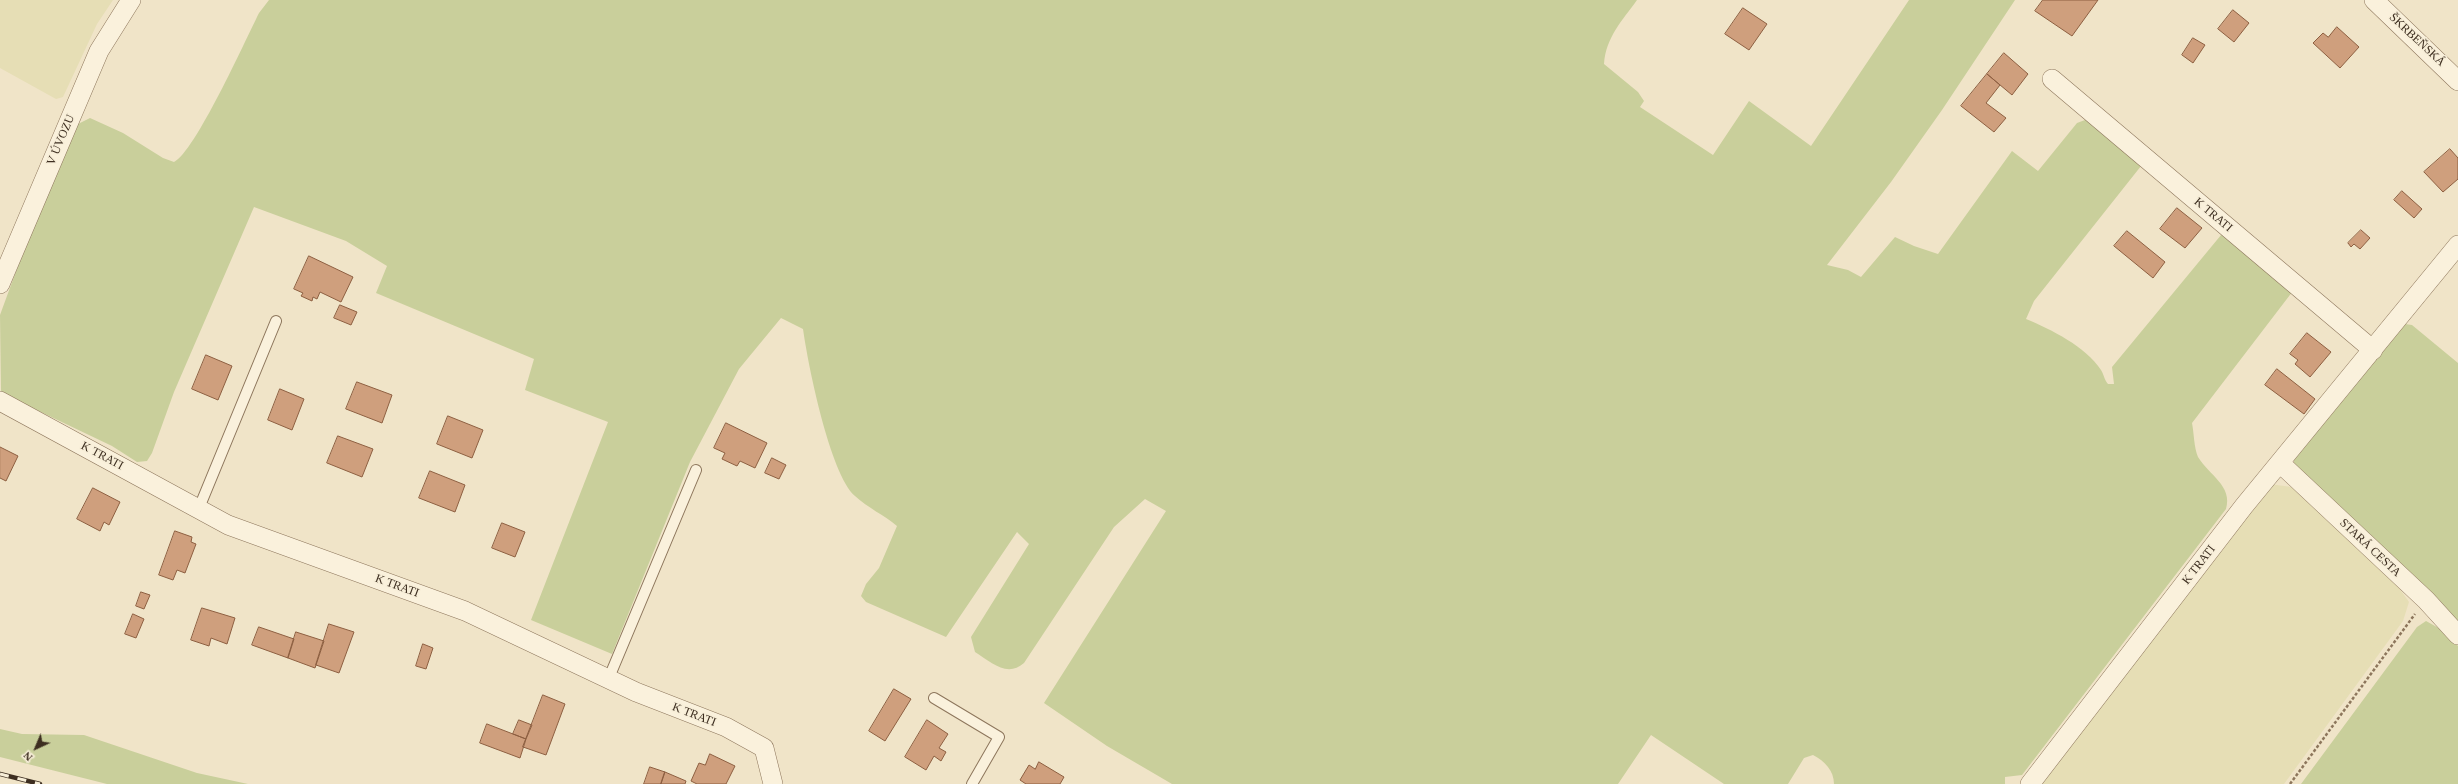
<!DOCTYPE html>
<html>
<head>
<meta charset="utf-8">
<style>
	body { margin:0 }
	#map { position:relative; width:2458px; height:784px; overflow:hidden; background:#f0e4c8; font-family:Georgia,serif }
	canvas { display:block }
	.north { position:absolute; left:16px; top:728px; width:40px; height:40px; -webkit-text-stroke:3px #f7eed8; paint-order:stroke; rotate:224deg; font-size:11px; font-weight:700; line-height:16px; text-align:center; color:#3d2e20 }
	.north::after { content:''; display:block; margin:auto; width:14px; height:18px; background:#3d2e20; clip-path:polygon(50% 0,100% 100%,50% 72%,0 100%) }
</style>
</head>
<body>
<div id="map">
<canvas width="2458" height="784"></canvas>
<div class="north">N</div>
</div>
<script>
const context = document.querySelector('canvas').getContext('2d');
context.lineJoin = 'round';
function paint(path, color) { context.fillStyle = color; context.fill(path, 'evenodd'); }
function trace(path, color, width, dash) { context.strokeStyle = color; context.lineWidth = width; context.lineCap = dash ? 'butt' : 'round'; context.setLineDash(dash || []); context.stroke(path); }
function drawText(font, color, halo, rows, align = 'center') {
  context.font = font + ' Georgia,serif'; context.lineWidth = 3; context.setLineDash([]); context.textBaseline = 'middle'; context.strokeStyle = halo; context.fillStyle = color; for (const [text, x, y, turn = 0] of rows) {
    context.save(); context.translate(x, y); context.rotate((+turn || 0) * Math.PI / 180); context.textAlign = isNaN(turn) ? turn : align; if (halo) context.strokeText(text, 0, 0); context.fillText(text, 0, 0); context.restore();
  }
}
const farmland = new Path2D(`
	M0,0H113L97,24L63,97L56,99L0,68Z
	M2269,484L2292,487L2399,588L2409,602L2403,621L2284,784H2041Z`);
const green = new Path2D(`
	M269,0H1637C1622,21 1606,37 1604,64L1638,92L1644,101L1640,107L1713,155L1749,101L1811,146L1909,0H2015L1942,110L1891,182L1827,265L1848,270L1861,277L1895,237L1914,246L1938,254L2012,151L2038,171L2077,123L2093,117L2145,161L2034,301L2026,319C2052,330 2085,346 2101,370C2104,375 2104,379 2108,384H2114L2112,367L2226,229L2296,287L2192,423C2194,433 2194,448 2198,457C2209,475 2233,486 2226,509L2022,775L2005,777V784H1834C1834,771 1825,761 1813,755L1804,758L1788,784H1724L1651,735L1618,784H1172L1107,746L1044,703L1166,511L1145,499L1114,527L1024,663C1007,678 991,662 975,652L971,637L1029,544L1017,532L946,637L866,602L861,596L866,584L879,568L897,526C884,515 868,508 855,496C830,474 808,365 803,329L781,318L739,369L690,462L612,654L531,620L608,422L525,390L534,359L376,293L387,266L346,241L254,207L174,392L152,453L147,461L137,462L112,446L1,393L0,315L44,195L78,124L90,118L123,133L163,158L174,162C195,152 245,41 259,13Z
	M2405,324L2412,325L2458,363V624L2294,463V456Z
	M2426,621L2444,631L2458,646V784H2301L2417,627Z
	M0,729L22,734L84,735L197,773L248,784H107L0,757Z`);
const building = new Path2D(`
	M2043,0H2098L2072,36L2035,11Z
	M1743,8L1767,24L1749,50L1725,34Z
	M2233,10L2249,23L2234,42L2218,29Z
	M2337,27L2359,47L2340,68L2313,43L2323,33L2328,37Z
	M2193,38L2205,45L2193,63L2182,55Z
	M2004,53L2028,74L2012,95L1987,74Z
	M1987,74L2000,85L1986,103L2006,118L1994,132L1961,106Z
	M2450,149L2458,158V179L2443,192L2424,172Z
	M2402,191L2422,209L2414,218L2394,200Z
	M2177,208L2202,228L2185,248L2160,229Z
	M2361,230L2370,238L2360,249L2354,244L2351,247L2348,243Z
	M2127,231L2165,262L2153,278L2114,246Z
	M309,256L353,277L341,302L320,292L317,299L313,297L312,301L301,296L303,293L294,289Z
	M340,305L357,312L351,325L334,318Z
	M2307,333L2331,352L2310,377L2295,364L2298,360L2290,354Z
	M206,355L232,366L218,400L192,389Z
	M2277,369L2315,399L2304,414L2265,385Z
	M357,382L392,395L382,423L346,409Z
	M280,389L304,399L292,430L268,420Z
	M448,416L483,430L472,458L437,444Z
	M726,423L767,443L755,468L740,461L737,466L722,459L725,453L714,448Z
	M338,436L373,449L362,477L327,463Z
	M0,447L18,456L6,481L0,478Z
	M772,458L786,465L779,479L765,473Z
	M430,471L465,485L455,512L419,498Z
	M93,488L120,502L109,525L104,522L100,531L77,519Z
	M502,523L525,532L515,557L492,548Z
	M175,531L192,537L191,542L196,544L185,573L177,570L173,580L159,575Z
	M141,592L150,595L144,609L136,606Z
	M202,608L235,618L227,644L211,638L209,646L191,640Z
	M133,614L144,619L136,638L125,634Z
	M329,624L354,632L339,673L316,665Z
	M259,627L294,639L288,658L252,645Z
	M296,632L324,641L315,668L288,658Z
	M423,644L433,648L426,669L416,666Z
	M894,689L911,699L885,741L869,731Z
	M543,695L565,704L546,755L523,747Z
	M519,720L532,725L526,739L513,734Z
	M927,720L948,734L939,748L946,752L941,761L934,756L926,770L905,757Z
	M487,724L526,739L520,758L480,743Z
	M710,754L735,766L726,784H697L691,781L699,763L705,765Z
	M1039,762L1064,777L1060,784H1026L1020,780L1029,765L1035,769Z
	M650,767L665,772L661,784H644Z
	M665,772L686,781L685,784H661Z`);
const path = new Path2D(`
	M2290,784L2415,614`);
const lane = new Path2D(`
	M199,508L276,321
	M608,680L696,470
	M934,698L999,737L972,784`);
const street = new Path2D(`
	M2374,0L2458,81
	M2052,79L2373,350
	M0,284L99,51L131,0
	M0,401L228,525L465,611L636,692L726,727L764,748L773,784
	M2280,463L2426,600L2458,635
	M2030,784L2244,506L2458,245`);
const rail = new Path2D(`
	M0,774L40,784`);
const streetNames = [
	["ŠKRBEŇSKÁ",2417,40,43],
	["V ÚVOZU",61,140,-67],
	["K TRATI",2213,215,40],
	["K TRATI",102,456,28],
	["STARÁ CESTA",2370,548,43],
	["K TRATI",2199,565,-52],
	["K TRATI",397,586,20],
	["K TRATI",694,715,21]
];
paint(farmland, '#e6deb5');
paint(green, '#c9cf9b');
paint(building, '#cf9f7d');
trace(building, '#8d5f41', 1);
trace(lane, '#8d765c', 12);
trace(street, '#8d765c', 20);
trace(path, '#8d765c', 2.5, [3, 2]);
trace(lane, '#faf1dc', 10);
trace(street, '#faf1dc', 19);
trace(rail, '#3d2e20', 4.5);
trace(rail, '#f7eed8', 3, [9]);
drawText('12px', '#3d2e20', '#f7eed8', streetNames);
</script>
</body>
</html>
